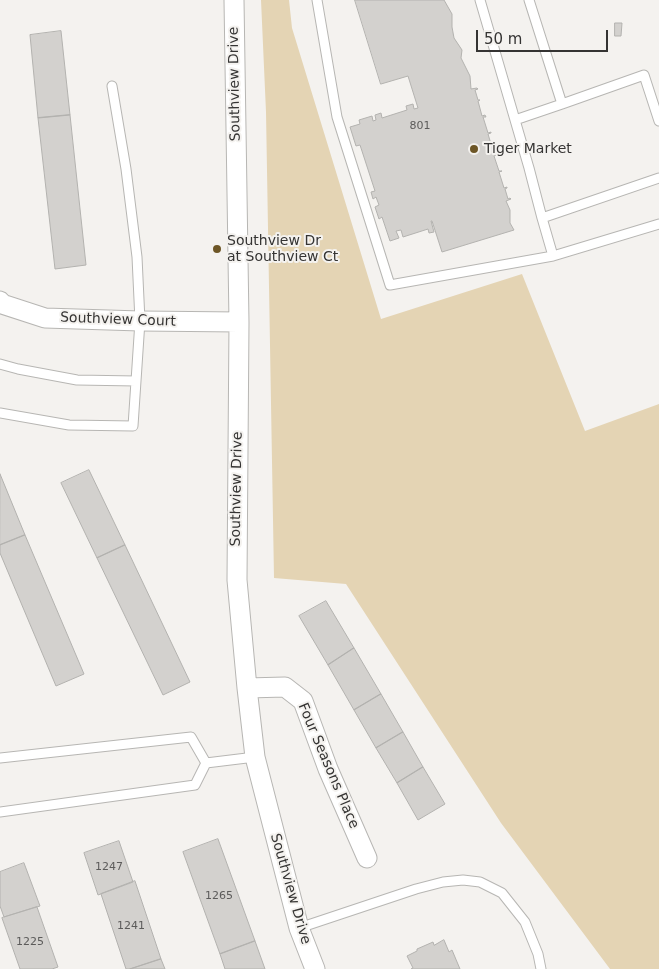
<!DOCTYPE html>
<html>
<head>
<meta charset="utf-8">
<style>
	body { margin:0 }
	#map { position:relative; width:659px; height:969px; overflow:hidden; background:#f4f2ef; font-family:"DejaVu Sans",sans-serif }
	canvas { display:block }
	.scale { position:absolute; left:476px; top:30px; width:132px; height:22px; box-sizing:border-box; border:2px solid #353433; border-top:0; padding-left:6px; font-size:15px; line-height:18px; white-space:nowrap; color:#353433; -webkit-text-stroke:4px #f4f2ef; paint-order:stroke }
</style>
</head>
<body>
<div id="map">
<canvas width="659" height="969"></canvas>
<div class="scale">50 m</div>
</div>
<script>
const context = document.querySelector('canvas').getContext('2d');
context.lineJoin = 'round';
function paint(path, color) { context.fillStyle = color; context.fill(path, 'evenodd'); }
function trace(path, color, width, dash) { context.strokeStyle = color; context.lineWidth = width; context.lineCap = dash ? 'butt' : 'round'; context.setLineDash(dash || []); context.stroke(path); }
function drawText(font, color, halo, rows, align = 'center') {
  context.font = font + ' "DejaVu Sans",sans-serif'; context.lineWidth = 4; context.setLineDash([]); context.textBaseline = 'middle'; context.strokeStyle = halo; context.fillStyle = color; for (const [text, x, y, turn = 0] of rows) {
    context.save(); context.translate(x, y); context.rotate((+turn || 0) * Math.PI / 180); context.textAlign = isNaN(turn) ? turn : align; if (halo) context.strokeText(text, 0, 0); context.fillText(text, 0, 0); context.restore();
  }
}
const green = new Path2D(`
	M261,0H289L292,28L381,319L522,274L585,431L659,404V969H610L501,823L346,584L274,578L266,112Z`);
const building = new Path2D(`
	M355,0H444L452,14V27L454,38L462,50L461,58L470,76L471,89L477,88L478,89L475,90L478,100H480L478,101L482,116L485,115L486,117H483L488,133L491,132V133L488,134L494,154L497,153V155L494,156L499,171H502L499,172L504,188L507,187V188L505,189L508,199L510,198L511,199L506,201L510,210V223L514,230L442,252L432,221H431L434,232L429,233L428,229L403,237L401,230L396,231L399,238L390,241L382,217L379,219L375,207L379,205L376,197L373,199L371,192L375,191L360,145L356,146L350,127L360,124L359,120L372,116L373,121L376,120L375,115L381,113L382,118L407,110L406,106L413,104L414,109L418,108L408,76L381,84Z
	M615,23H622L621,36H615Z
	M61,31L70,115L38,118L30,35Z
	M70,115L86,265L55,269L38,118Z
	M89,470L125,545L97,558L61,483Z
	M0,474L25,535L0,545Z
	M25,535L84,674L56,686L0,553V545Z
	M125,545L190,682L163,695L97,558Z
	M326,601L354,648L328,665L299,616Z
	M354,648L381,694L354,710L328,665Z
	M381,694L403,732L376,748L354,710Z
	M403,732L423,767L397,783L376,748Z
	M423,767L445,804L418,820L397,783Z
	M218,839L255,941L220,954L183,852Z
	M119,841L133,882L98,895L84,853Z
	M24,863L40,906L4,917L0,906V872Z
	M135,881L161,959L130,969H126L101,894Z
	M37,907L58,967L52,969H20L2,918Z
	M444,940L449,952L452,950L460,969H411L413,968L407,956L417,951V949L433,942L434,945Z
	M255,941L265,969H225L220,954Z
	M161,959L165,969H130Z`);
const lane = new Path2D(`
	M317,0L337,117L390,285L553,256
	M480,0L529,168L542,218L659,178
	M562,104L644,75L659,121
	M515,120L562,104L529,0
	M542,218L553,256L659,224
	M0,364L18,369L77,380L136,381
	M0,413L69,425L133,426L140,321L137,257L126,169L112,86
	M0,758L191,737L206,763L195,785L0,812
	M206,763L255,757
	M299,928L416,889L443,882L463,880L480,882L502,893L525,922L538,954L541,969`);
const street = new Path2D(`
	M234,0L239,322L237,580L247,688L255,757L299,928L315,969
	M0,301L2,304L45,318L140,321L239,322
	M247,688L285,687L303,701L328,769L367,858`);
const markers = [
	[474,149,5,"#6d5626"],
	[217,249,5,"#6d5626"]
];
const numberNames = [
	["801",420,126],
	["1247",109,867],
	["1265",219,896],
	["1241",131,926],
	["1225",30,942]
];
const streetNames = [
	["Southview Drive",235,84,-91],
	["Southview Court",118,320,2],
	["Southview Drive",237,489,-89],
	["Four Seasons Place",328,766,67],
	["Southview Drive",290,889,74]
];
const poiNames = [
	["Tiger Market",484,149],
	["Southview Dr",227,241],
	["at Southview Ct",227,257]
];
paint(green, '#e4d4b4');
paint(building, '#d3d1ce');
trace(building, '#b3b2af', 1);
trace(lane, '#b7b6b3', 11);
trace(street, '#b7b6b3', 21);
trace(lane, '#fff', 9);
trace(street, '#fff', 19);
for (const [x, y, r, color] of markers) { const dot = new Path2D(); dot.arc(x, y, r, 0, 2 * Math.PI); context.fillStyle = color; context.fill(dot); trace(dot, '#f4f2ef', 2); }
drawText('11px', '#5c5b5a', null, numberNames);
drawText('14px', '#353433', '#f4f2ef', streetNames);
drawText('14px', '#353433', '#f4f2ef', poiNames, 'left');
</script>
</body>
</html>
